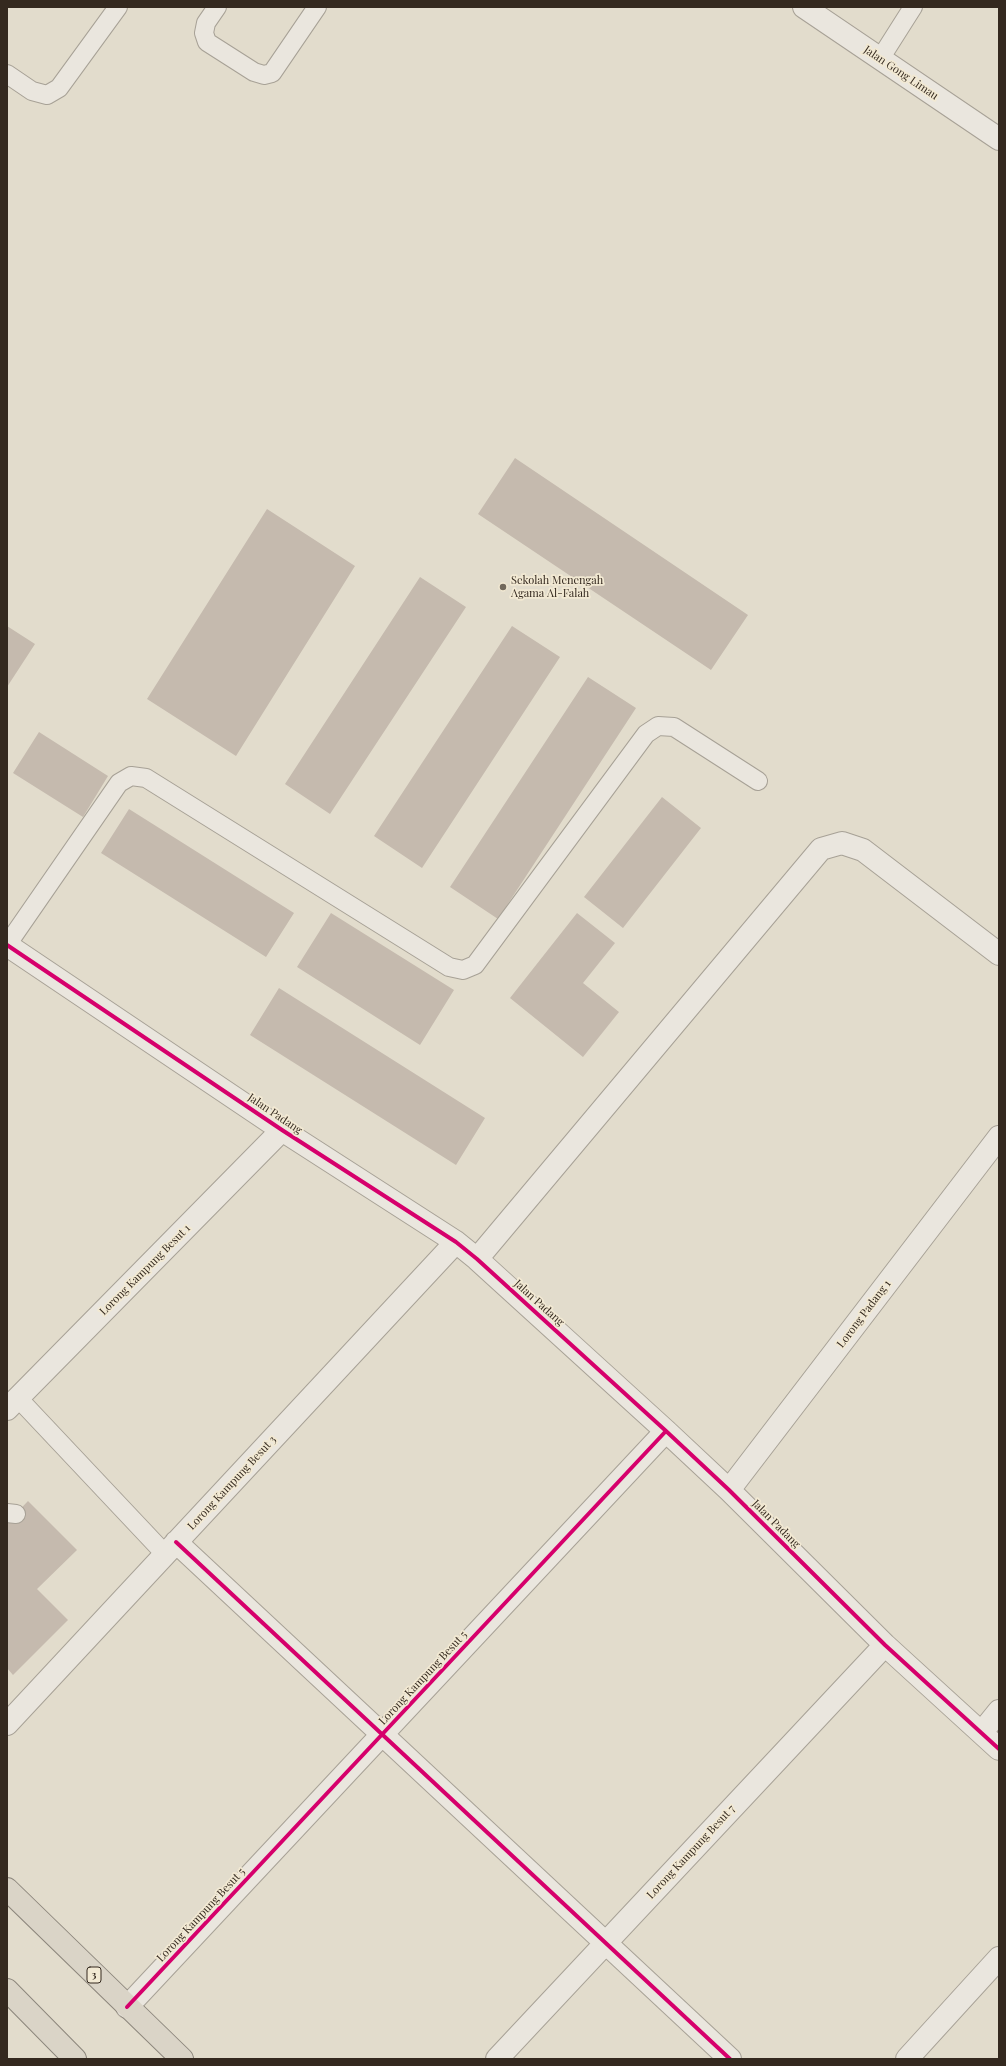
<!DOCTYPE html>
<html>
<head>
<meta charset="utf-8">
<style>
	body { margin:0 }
	#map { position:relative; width:1006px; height:2066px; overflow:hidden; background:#e2dccc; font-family:"Playfair Display",serif }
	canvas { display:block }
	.frame { position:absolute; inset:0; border:8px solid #34291f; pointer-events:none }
</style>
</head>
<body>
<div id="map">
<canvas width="1006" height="2066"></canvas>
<div class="frame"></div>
</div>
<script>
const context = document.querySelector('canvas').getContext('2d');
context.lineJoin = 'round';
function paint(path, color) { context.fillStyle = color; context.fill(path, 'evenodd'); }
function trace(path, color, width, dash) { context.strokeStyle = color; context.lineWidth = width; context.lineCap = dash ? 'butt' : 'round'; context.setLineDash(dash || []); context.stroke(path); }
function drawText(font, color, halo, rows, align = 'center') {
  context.font = font + ' "Playfair Display",serif'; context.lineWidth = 3.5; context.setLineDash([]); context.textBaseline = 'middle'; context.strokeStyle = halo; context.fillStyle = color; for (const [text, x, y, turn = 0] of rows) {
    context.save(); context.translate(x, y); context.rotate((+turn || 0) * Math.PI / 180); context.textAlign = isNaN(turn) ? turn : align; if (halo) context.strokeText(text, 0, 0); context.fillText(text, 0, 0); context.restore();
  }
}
const building = new Path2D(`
	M515,458L748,615L711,670L478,514Z
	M267,509L355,566L236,756L147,699Z
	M420,577L466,607L330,814L285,784Z
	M7,626L35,644L7,687Z
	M512,626L560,657L422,868L374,836Z
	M588,677L636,708L498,919L450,887Z
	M39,732L108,776L83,817L13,773Z
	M662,797L701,828L623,928L584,897Z
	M129,809L294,913L266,957L101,853Z
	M331,913L454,990L420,1045L297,967Z
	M577,913L615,943L583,983L619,1012L583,1057L510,998Z
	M279,988L485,1118L456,1165L250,1035Z
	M28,1501L77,1550L37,1589L68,1620L13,1675L7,1668V1523Z`);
const service = new Path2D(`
	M217,7L206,23L204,33L207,42L254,72L264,75L272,73L317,7
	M880,59L913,7
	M7,74L32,91L47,95L59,88L118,7
	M7,945L119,783L131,776L146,778L449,967L463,970L475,965L646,734L658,726L674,727L758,781
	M18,1398L165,1554
	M7,1513L16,1514`);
const minor = new Path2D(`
	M7,945L282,1130L456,1242L477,1259L666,1431L729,1490L885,1645L999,1749
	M477,1259L821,849L842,843L863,850L999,954
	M7,1409L282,1130
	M729,1490L999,1137
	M176,1542L730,2059
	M7,1724L456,1242
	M982,1732L999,1711
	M127,2007L666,1431
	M497,2059L885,1645
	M907,2059L999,1958`);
const tertiary = new Path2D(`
	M804,7L999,139`);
const trunk = new Path2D(`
	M7,1889L182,2059
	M7,1990L75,2059`);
const cycleway = new Path2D(`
	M7,945L282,1130L456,1242L477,1259L666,1431L729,1490L885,1645L999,1749
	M176,1542L730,2059
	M127,2007L666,1431`);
const markers = [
	[503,587,4,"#71685c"]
];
const shields = [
	[94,1975,14]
];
const shieldNames = [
	["3",94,1975]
];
const streetNames = [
	["Jalan Gong Limau",901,73,34],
	["Jalan Padang",275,1114,34],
	["Lorong Kampung Besut 1",145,1270,-45],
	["Jalan Padang",539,1303,42],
	["Lorong Padang 1",864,1314,-53],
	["Lorong Kampung Besut 3",232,1483,-47],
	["Jalan Padang",776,1524,45],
	["Lorong Kampung Besut 5",423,1678,-47],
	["Lorong Kampung Besut 7",691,1852,-47],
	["Lorong Kampung Besut 5",201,1915,-47]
];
const poiNames = [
	["Sekolah Menengah",511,581],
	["Agama Al-Falah",511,594]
];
paint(building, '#c5baae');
trace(service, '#a7a196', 20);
trace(minor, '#a7a196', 24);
trace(tertiary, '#a7a196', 24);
trace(trunk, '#8c867c', 24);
trace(service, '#eae6de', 18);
trace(minor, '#eae6de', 22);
trace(tertiary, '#eae6de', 22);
trace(trunk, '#dad4c7', 22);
trace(cycleway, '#d6006c', 4);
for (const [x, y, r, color] of markers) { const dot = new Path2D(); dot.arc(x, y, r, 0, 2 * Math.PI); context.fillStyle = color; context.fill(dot); trace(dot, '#f2e9d3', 1.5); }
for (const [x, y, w] of shields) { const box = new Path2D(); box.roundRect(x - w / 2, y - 8, w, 16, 3); context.fillStyle = '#f2e9d3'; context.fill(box); trace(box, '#34291f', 1); }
drawText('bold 10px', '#34291f', null, shieldNames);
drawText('11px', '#34291f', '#f2e9d3', streetNames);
drawText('11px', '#34291f', '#f2e9d3', poiNames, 'left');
</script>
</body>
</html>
